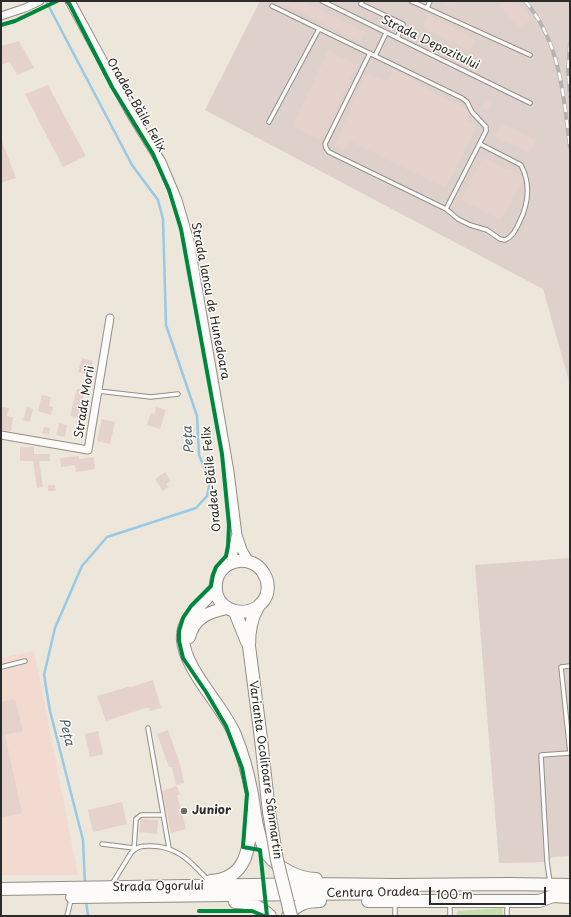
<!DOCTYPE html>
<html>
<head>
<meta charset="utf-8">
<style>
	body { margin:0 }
	#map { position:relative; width:571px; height:917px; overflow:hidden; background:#ede6da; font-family:"Playpen Sans",sans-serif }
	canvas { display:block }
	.frame { position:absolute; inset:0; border:2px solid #2b2b2b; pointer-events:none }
	.scale { position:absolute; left:429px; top:887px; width:117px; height:18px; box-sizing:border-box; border:2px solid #2b2b2b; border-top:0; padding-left:5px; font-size:12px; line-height:14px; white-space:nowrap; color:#2b2b2b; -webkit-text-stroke:3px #fdfcf7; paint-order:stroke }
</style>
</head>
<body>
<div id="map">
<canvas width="571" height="917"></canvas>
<div class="frame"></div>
<div class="scale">100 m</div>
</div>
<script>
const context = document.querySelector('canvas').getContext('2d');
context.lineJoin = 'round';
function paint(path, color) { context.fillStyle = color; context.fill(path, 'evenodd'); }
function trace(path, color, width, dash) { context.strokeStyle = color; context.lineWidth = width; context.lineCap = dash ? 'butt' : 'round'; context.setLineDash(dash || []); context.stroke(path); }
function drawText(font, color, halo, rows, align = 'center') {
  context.font = font + ' "Playpen Sans",sans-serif'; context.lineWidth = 3; context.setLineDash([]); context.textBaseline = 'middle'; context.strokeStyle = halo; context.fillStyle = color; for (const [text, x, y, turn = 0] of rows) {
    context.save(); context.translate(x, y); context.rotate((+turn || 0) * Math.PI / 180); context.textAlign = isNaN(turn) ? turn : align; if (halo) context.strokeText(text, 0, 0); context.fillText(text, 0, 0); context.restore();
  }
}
const built = new Path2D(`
	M34,651L78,875H1V658Z`);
const industrial = new Path2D(`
	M260,1H570V385L543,289L205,110Z
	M570,558V856L552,857L547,862L499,863L475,565Z`);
const green = new Path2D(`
	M502,908L503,916H457V911Z`);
const stream = new Path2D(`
	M46,1L132,165L158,200L163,219L166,325L197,416L199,455L210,481L207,496L196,508L107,537L82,566L55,628L44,675L50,711L83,840L85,884
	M86,901L88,916`);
const building = new Path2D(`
	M278,1H302L365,32L360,42Z
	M438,1H458L454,9Z
	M497,1H517L531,19L519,29Z
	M428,15L475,39L469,51L422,26Z
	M19,41L34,68L17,75L10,62L1,65V46Z
	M328,51L357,65L321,140L292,126Z
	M393,69L420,83L419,86L467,110L469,113L465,121L476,126L445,188L350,141L346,150L335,145L366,74L387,81Z
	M48,85L86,156L63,167L25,94Z
	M486,98L493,102L489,111L481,107Z
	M501,123L536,140L530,153L494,137Z
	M1,139L16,178L1,183Z
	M483,158L506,170L507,168L522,176L523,180L500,220L477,207L461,200Z
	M82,358L93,361L89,375L78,372Z
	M77,389L85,391L82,402L87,403L83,419L70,416Z
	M42,395L51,397L49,406L53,407L51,415L38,411Z
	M2,407L9,408L7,416L13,417L11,431L1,430Z
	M27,407L33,409L30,422L23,420Z
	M156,407L166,410L160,429L147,425L151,413L154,414Z
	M102,419L115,422L110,444L97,441Z
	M59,423L67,425L65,437L56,435Z
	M44,427L50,428L49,435L42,433Z
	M20,447H34V454H50V461H39L43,487L37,488L33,461H20Z
	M79,456V459L94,457L95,469L76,472L75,465L61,467L60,458Z
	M165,472L171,481L166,484L169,487L163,491L155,479Z
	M48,485H55L56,491H48Z
	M153,680L161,708L150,711L149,707L106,721L97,696L131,686V687Z
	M15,699L23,731L5,735L22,813L1,818V702Z
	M168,730L180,764L184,783L176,785L172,767H169L157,734Z
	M98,731L103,754L90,757L85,734Z
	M177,786L180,795H177L186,829L171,833L162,791Z
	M122,802L127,824L93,832L88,810Z
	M141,819L158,820L157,834L139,832Z`);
const lane = new Path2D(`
	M322,1L530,103
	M362,1L361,4L403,24L397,38
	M411,1L530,55
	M272,6L462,98L467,102L472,112L486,127V131L446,209L329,152L326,148L325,144L370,53
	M427,8L430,1
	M375,56L386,33
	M269,122L319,29
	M446,209L458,219L470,225L487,230L500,239L505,240C513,236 515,231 519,223C528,205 531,184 521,165L480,144
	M98,391L151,397L178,394
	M1,667L25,661
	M148,728L169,848
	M102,844L134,848L136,819L141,815H163
	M550,882L547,862L541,755L570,753L561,667L570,666
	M112,884L131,853C136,847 141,846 148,846C177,845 191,862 209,881
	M395,903V916
	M450,904V916
	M67,916L71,900
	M507,916V910L508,903`);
const street = new Path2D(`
	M1,16L25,8L40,1
	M1,435L88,450L110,318`);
const secondary = new Path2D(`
	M70,1L129,110L161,162L177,200L189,241L229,472L237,535L242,550L249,562
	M231,563L236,537`);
const highway = new Path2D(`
	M216,588C203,604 181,617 183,640C185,670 223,706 235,735C243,754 248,774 252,794C255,815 257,837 268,855C278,868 299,879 316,879
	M258,607C238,619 213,607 216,583C219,558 253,553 264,574C269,582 269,593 264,600C262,603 259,605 258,607C251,618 249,634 249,646L261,739
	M235,612L247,642
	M189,637C194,617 209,612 227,608
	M211,881C249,878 249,846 251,816
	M1,889L314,884L394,885L509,884L570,885
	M72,897L382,893
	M368,901H539L553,896L570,897
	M235,902C249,902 260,906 270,916
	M288,916C296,904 306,901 320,901`);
const rail = new Path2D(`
	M525,1C561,43 563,95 570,147
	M570,44L568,70L570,96`);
const highwayBridge = new Path2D(`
	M261,739L269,812L277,860L291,916`);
const cycleway = new Path2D(`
	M67,1L70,5L112,87L153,154L169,190L181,229L222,454L229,525L228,546L226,556L216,567L213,575L211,586L191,606L183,618L179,631V641L183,658L206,692L226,726L242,768L247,794L243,847L260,850L267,916
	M1,25L15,21L57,1
	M199,911H252L264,916`);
const markers = [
	[184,811,4,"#6f6c68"]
];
const streetNames = [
	["Strada Depozitului",430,43,26],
	["Oradea-Băile Felix",136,105,60],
	["Strada Iancu de Hunedoara",210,301,79],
	["Strada Morii",85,402,-81],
	["Oradea-Băile Felix",212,479,-96],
	["Varianta Ocolitoare Sânmartin",265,770,82],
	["Strada Ogorului",158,887,-1],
	["Centura Oradea",373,893,-1]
];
const poiNames = [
	["Junior",192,811]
];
const waterNames = [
	["Peța",189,440,-95],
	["Peța",66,732,76]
];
paint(built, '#f2dad0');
paint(industrial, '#ded1cc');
paint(green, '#c6dfad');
trace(stream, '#98c9e6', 2.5);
paint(building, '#e6d2cc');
trace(lane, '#928f89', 5.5);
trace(street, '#928f89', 9);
trace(secondary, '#928f89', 11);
trace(highway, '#928f89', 14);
trace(lane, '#fcfbf9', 3.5);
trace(street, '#fcfbf9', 7);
trace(secondary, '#fcfbf9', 9);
trace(highway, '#fcfbf9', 12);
trace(rail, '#b4b3b1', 4);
trace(rail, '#fdfcf7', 2.5, [8]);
trace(highwayBridge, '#928f89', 14, []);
trace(highwayBridge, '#fcfbf9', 12);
trace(cycleway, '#00873e', 4);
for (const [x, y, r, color] of markers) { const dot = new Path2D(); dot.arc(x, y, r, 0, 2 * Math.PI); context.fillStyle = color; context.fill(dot); trace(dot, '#fdfcf7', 1.5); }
drawText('12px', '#2b2b2b', '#fdfcf7', streetNames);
drawText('bold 12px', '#2b2b2b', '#fdfcf7', poiNames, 'left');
drawText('italic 13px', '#445e6e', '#fdfcf7', waterNames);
</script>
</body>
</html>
